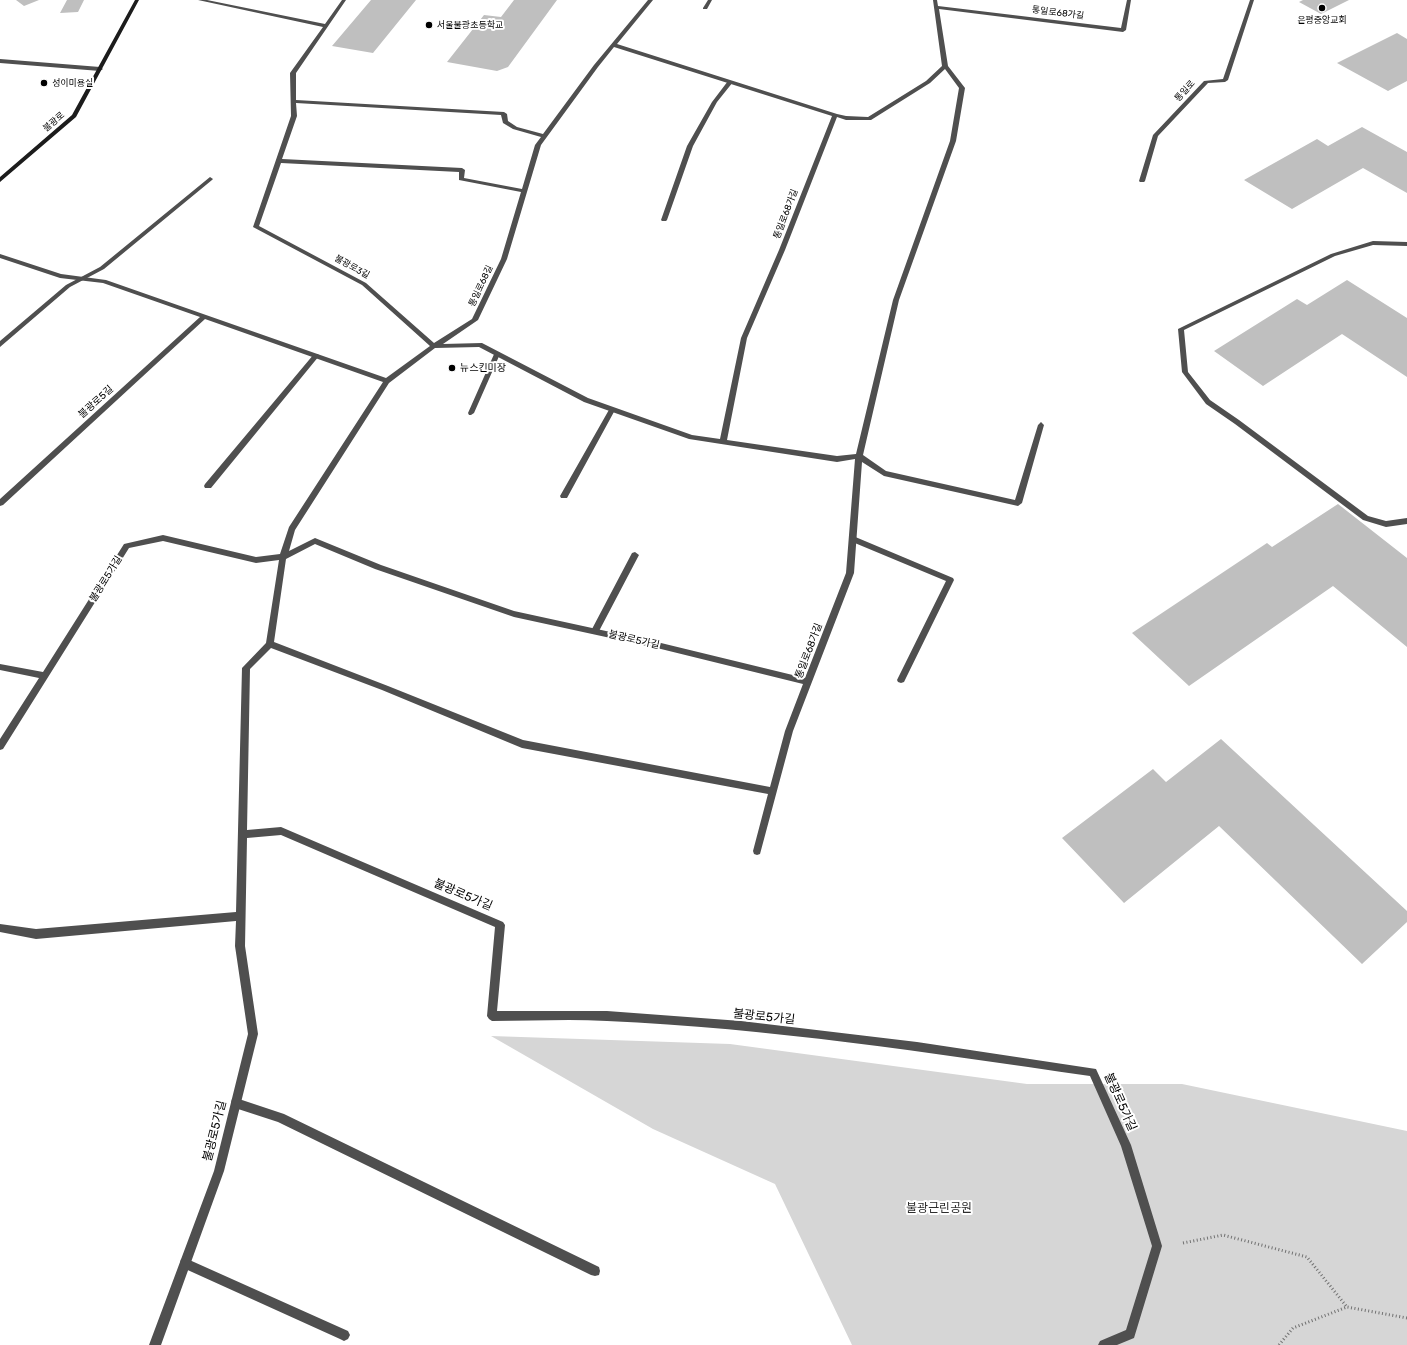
<!DOCTYPE html>
<html>
<head>
<meta charset="utf-8">
<style>
	body { margin:0 }
	canvas { display:block; background:#fff }
</style>
</head>
<body>
<canvas width="1407" height="1345"></canvas>
<script>
const context = document.querySelector('canvas').getContext('2d');
context.lineJoin = 'round';
function paint(path, color) { context.fillStyle = color; context.fill(path, 'evenodd'); }
function trace(path, color, width, dash) { context.strokeStyle = color; context.lineWidth = width; context.lineCap = dash ? 'butt' : 'round'; context.setLineDash(dash || []); context.stroke(path); }
function drawText(font, color, halo, rows, align = 'center') {
  context.font = font + ' Rubik,"Noto Sans KR",sans-serif'; context.lineWidth = 4; context.setLineDash([]); context.textBaseline = 'middle'; context.strokeStyle = halo; context.fillStyle = color; for (const [text, x, y, turn = 0] of rows) {
    context.save(); context.translate(x, y); context.rotate((+turn || 0) * Math.PI / 180); context.textAlign = isNaN(turn) ? turn : align; if (halo) context.strokeText(text, 0, 0); context.fillText(text, 0, 0); context.restore();
  }
}
const green = new Path2D(`
	M491,1036L730,1044L1027,1084H1182L1407,1131V1345H852L775,1184L653,1129Z`);
const building = new Path2D(`
	M16,0H39L24,6Z
	M67,0H84L78,12L60,13Z
	M371,0H416L373,53L332,46Z
	M514,0H557L508,67L497,71L447,62L484,15L501,17Z
	M1303,0H1349L1321,14L1299,2Z
	M1397,33L1407,39V81L1388,91L1337,63Z
	M1362,127L1407,152V193L1363,168L1292,209L1244,180L1317,139L1328,146Z
	M1347,280L1407,318V377L1342,334L1263,386L1214,351L1297,299L1307,305Z
	M1338,504L1407,558V647L1333,586L1189,686L1132,633L1267,543L1272,547Z
	M1221,739L1407,911V922L1362,964L1219,826L1124,903L1062,838L1153,769L1166,782Z`);
const path = new Path2D(`
	M1183,1243L1223,1235L1307,1257L1347,1307
	M1279,1345L1293,1328L1347,1307L1407,1318`);
const lane = new Path2D(`
	M728,81L733,82L717,102L693,146L667,220L666,221H662L661,220L687,146L712,102Z
	M210,177L213,179L212,180L104,269L70,287L0,347V341L66,285L100,267Z
	M1373,241L1407,242V246L1373,245L1335,256L1184,330L1188,372L1210,400L1239,420L1368,516L1386,521L1407,518V524L1386,527L1363,520L1235,424L1206,404L1182,372L1178,329L1331,254Z
	M495,352H499L500,354L474,413L471,415H469L468,413Z
	M314,354H318L319,356L211,488H205L204,486L205,484Z
	M610,408H614L615,410L567,498H561L560,496Z
	M853,536L953,578L954,580L904,682L901,683L898,682L897,680L946,581L850,541L849,539Z
	M635,552L639,555L598,633H592L591,631L592,629L632,553Z
	M236,1098L284,1114L599,1267L600,1271L599,1275L595,1276L591,1275L278,1122L232,1107L231,1103L232,1099Z
	M185,1258L348,1331L350,1335L348,1339L344,1341L340,1339L181,1267L180,1263L181,1259Z`);
const street = new Path2D(`
	M198,0H207L325,24L342,0H346L296,73V100L504,112L507,114L508,121L517,127L543,134L594,65L648,0H653L617,44L837,114L846,116L868,117L926,81L942,66L933,0H937L938,6L1121,28L1127,0H1131L1126,30L1123,32L939,9L948,66L965,88L956,141L899,300L863,455L886,471L1015,500L1038,425L1041,422L1044,425L1022,503L1018,506L884,476L862,462L854,573L793,731L760,854L757,855L754,854L753,851L768,794L522,748L382,690L271,648L250,669L247,830L281,827L503,922L505,925L497,1011H607L741,1021L917,1042L1096,1069L1131,1145L1162,1246L1134,1338L1117,1345H1098L1100,1341L1126,1330L1152,1246L1121,1146L1090,1076C930,1053 769,1028 607,1021C569,1019 530,1021 492,1021L489,1019L487,1016L495,927L281,835L247,838L245,946L258,1034L224,1171L161,1345H149L214,1171L248,1034L235,946L236,921L36,939L0,932V924L36,929L236,912L242,668L266,643L279,560L256,563L163,541L129,548L3,749L0,750V739L39,678L0,670V664L43,672L124,544L163,535L256,557L280,554L289,527L383,382L205,319L3,505L0,506V499L200,317L103,283L60,278L0,258V254L61,274L106,280L386,378L430,346L362,285L253,227L291,116L290,73L323,27ZM614,47L832,116L779,250L741,338L720,439L692,435L588,398L482,343L443,344L478,320L507,259L541,145L598,67ZM945,69L959,88L950,141L893,300L856,454L837,456L727,440L747,338L785,250L837,117L846,120H871L930,83ZM296,103L501,115L503,123L513,129L541,137L535,145L522,189L464,178L465,170L462,168L282,159L297,116ZM281,163L459,172V180L521,192L501,259L472,319L434,343L366,283L259,226ZM479,347L584,402L689,439L837,462L855,459L846,573L805,678L661,643L514,611L381,565L315,538L289,551L295,530L389,383L435,348ZM315,544L375,569L514,617L661,649L803,684L785,731L770,787L523,740L388,686L274,642L286,559Z
	M708,0H712L707,9H703V8Z
	M1250,0H1254L1228,80L1225,82L1208,83L1158,136L1145,181L1144,182H1140L1139,181L1153,135L1204,81L1223,79Z
	M0,59L100,67L103,69L100,71L0,63Z`);
const secondary = new Path2D(`
	M135,0H139L76,117L0,182V177L72,115Z`);
const markers = [
	[1322,8,4,"#000"],
	[429,25,4,"#000"],
	[44,83,4,"#000"],
	[452,368,4,"#000"]
];
const farStreetnames = [
	["통일로68가길",1058,13,7],
	["통일로",1185,91,-48],
	["불광로",54,122,-41],
	["통일로68가길",786,214,-69],
	["불광로3길",352,267,29],
	["통일로68길",481,286,-65]
];
const farPoinames = [
	["은평중앙교회",1322,20,"center"],
	["서울불광초등학교",437,25],
	["성이미용실",52,83]
];
const poiNames = [
	["뉴스킨미장",460,368]
];
const streetNames = [
	["불광로5길",96,402,-42],
	["불광로5가길",106,579,-58],
	["불광로5가길",634,640,13],
	["통일로68가길",809,651,-69]
];
const nearStreetnames = [
	["불광로5가길",463,895,23],
	["불광로5가길",764,1017,6],
	["불광로5가길",1120,1102,66],
	["불광로5가길",215,1131,-76]
];
const nearParknames = [
	["불광근린공원",939,1209]
];
paint(green, '#d6d6d6');
paint(building, '#bfbfbf');
trace(path, '#717171', 3, [1, 2.5]);
paint(lane, '#4f4f4f');
paint(street, '#4f4f4f');
paint(secondary, '#1c1c1c');
for (const [x, y, r, color] of markers) { const dot = new Path2D(); dot.arc(x, y, r, 0, 2 * Math.PI); context.fillStyle = color; context.fill(dot); trace(dot, '#fff', 1.5); }
drawText('9px', '#000', '#fff', farStreetnames);
drawText('9px', '#000', '#fff', farPoinames, 'left');
drawText('10px', '#000', '#fff', poiNames, 'left');
drawText('10px', '#000', '#fff', streetNames);
drawText('12px', '#000', '#fff', nearStreetnames);
drawText('12px', '#2d2d2d', '#fff', nearParknames);
</script>
</body>
</html>
